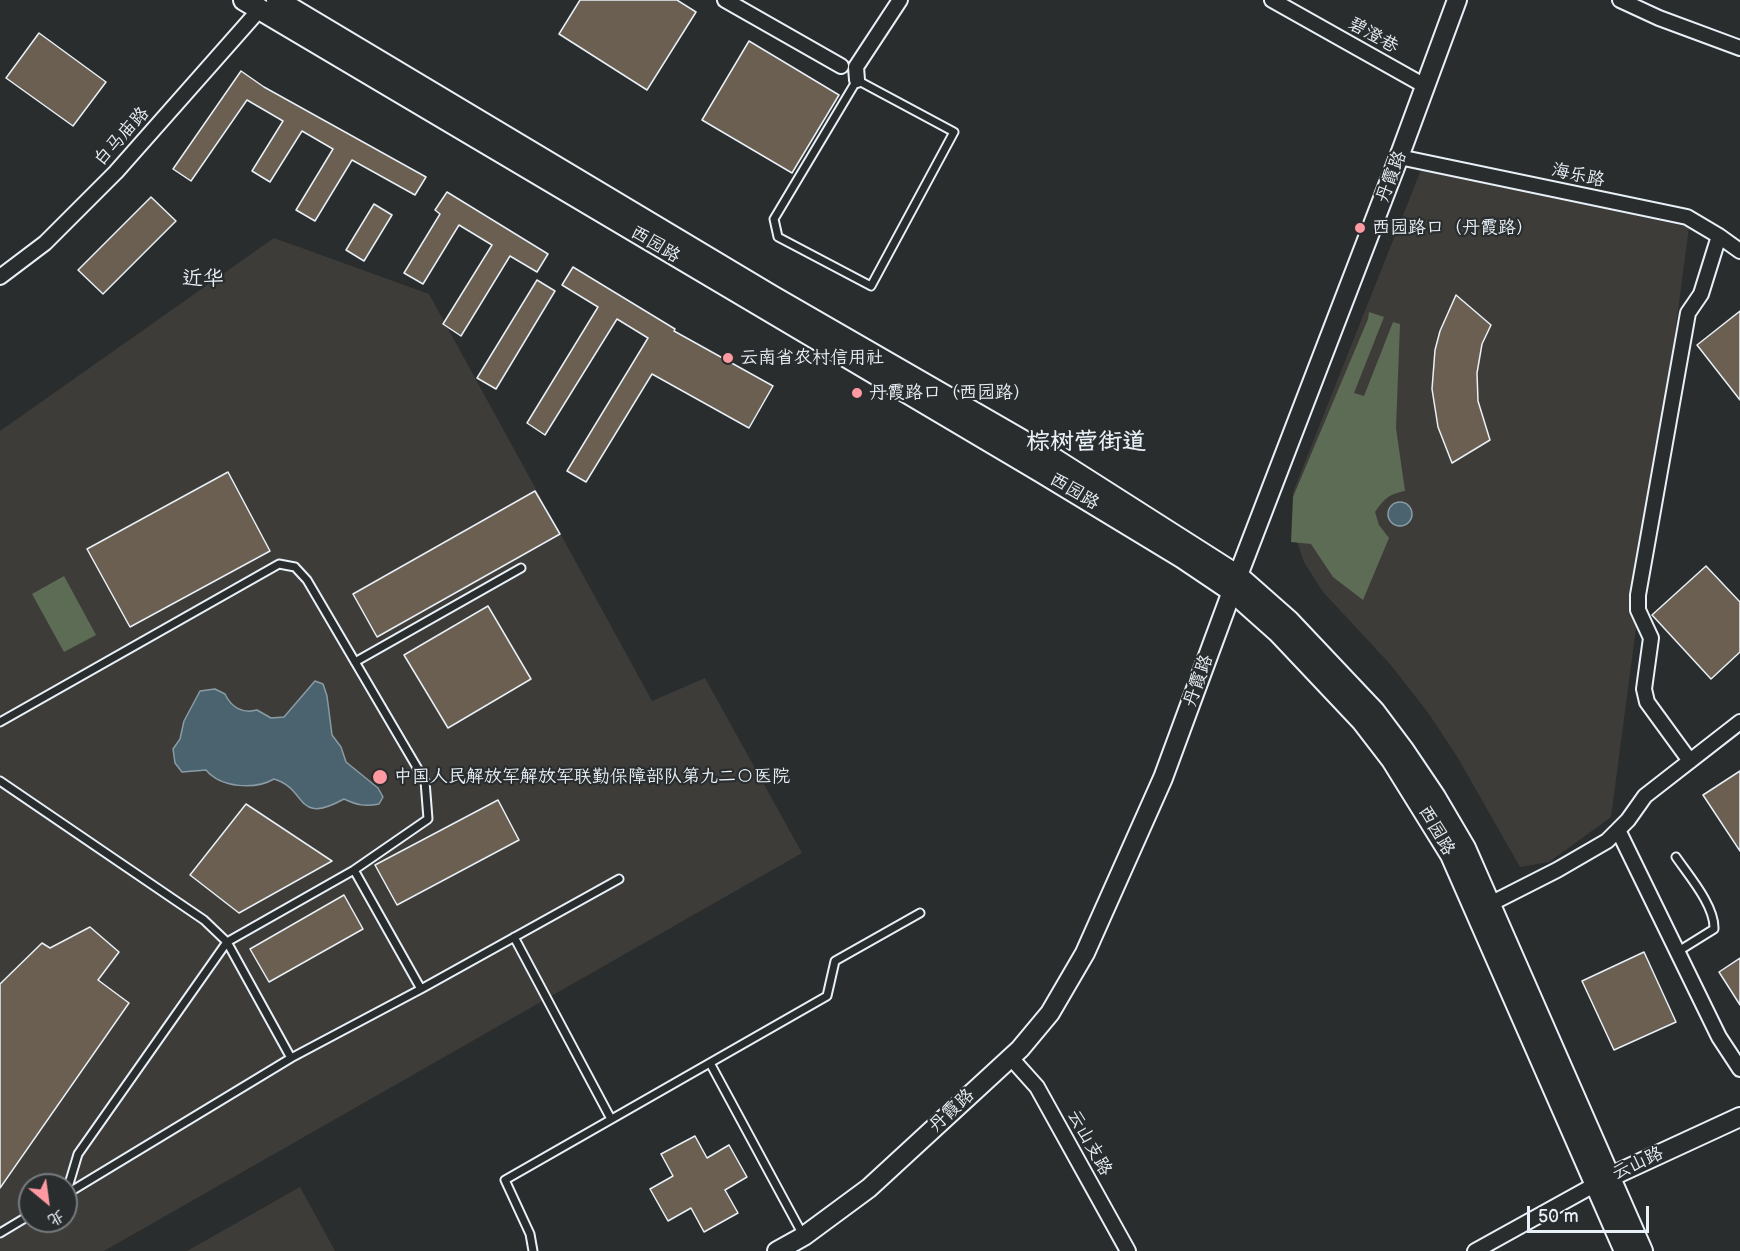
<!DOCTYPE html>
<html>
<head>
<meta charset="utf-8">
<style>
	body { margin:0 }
	#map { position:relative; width:1740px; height:1251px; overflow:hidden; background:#2a2d2e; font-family:"Balsamiq Sans","LXGW WenKai TC",sans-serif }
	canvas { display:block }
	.north { position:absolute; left:18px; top:1173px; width:60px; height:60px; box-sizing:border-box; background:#2a2d2e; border:2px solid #767b7f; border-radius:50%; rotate:151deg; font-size:16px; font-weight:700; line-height:24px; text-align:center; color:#e8f1f8 }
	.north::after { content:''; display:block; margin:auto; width:21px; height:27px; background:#ff9aa2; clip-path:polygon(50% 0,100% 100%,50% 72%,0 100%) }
	.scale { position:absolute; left:1527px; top:1206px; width:122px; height:27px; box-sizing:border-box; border:3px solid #e8f1f8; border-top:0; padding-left:8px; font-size:18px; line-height:21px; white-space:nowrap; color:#e8f1f8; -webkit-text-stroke:4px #2a2d2e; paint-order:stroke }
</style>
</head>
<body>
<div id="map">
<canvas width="1740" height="1251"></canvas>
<div class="north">北</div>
<div class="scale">50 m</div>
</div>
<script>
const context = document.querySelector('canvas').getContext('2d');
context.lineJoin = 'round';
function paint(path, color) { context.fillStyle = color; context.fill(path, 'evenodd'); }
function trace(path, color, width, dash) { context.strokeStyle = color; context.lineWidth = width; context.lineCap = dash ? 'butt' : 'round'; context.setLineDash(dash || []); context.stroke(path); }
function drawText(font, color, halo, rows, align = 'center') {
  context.font = font + ' "Balsamiq Sans","LXGW WenKai TC",sans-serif'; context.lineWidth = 4.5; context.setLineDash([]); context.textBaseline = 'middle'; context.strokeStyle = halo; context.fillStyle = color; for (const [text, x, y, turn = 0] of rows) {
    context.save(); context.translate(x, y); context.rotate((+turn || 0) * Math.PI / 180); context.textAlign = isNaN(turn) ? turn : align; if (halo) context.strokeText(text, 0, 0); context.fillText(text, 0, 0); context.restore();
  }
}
const built = new Path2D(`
	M1421,170L1689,227L1611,817L1549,862L1520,867L1458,758L1429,714L1390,664L1323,592L1304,562L1294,532L1293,492Z
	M274,238L429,294L652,701L705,678L802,853L104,1251H0V431ZM30,1185H66V1221H30Z
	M300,1187L335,1251H187Z`);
const green = new Path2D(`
	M1369,312L1384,317L1354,393L1364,396L1393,322L1400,324L1396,428L1405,491C1389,494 1384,499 1375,512L1379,525L1389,538L1363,600L1333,577L1311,544L1291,542L1293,497L1368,319Z
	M64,576L96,635L64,652L32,594Z`);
const water = new Path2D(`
	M1388 514a12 12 0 1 1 24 0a12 12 0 1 1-24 0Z
	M315,681L323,684L327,696L332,735L341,747L346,762L378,788L383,797L379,804C365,807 357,805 344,799C295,826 308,789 274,779C255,790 221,788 206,770L182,772L175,763L173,749L180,739L184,721L200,691L215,689L225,694C231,707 242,714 257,710L271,718L284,717Z`);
const building = new Path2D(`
	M580,0H677L696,12L647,90L559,34Z
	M39,33L106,82L73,126L6,78Z
	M749,41L839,95L792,173L702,120Z
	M241,71L264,87L426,177L415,195L352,160L315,221L296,210L333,149L302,131L270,182L252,171L283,121L247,100L191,181L173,169Z
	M447,192L548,254L537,272L510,256L461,336L443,324L492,245L459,225L423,284L404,273L440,214L435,210Z
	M151,197L176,221L103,294L78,270Z
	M374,204L392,215L364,261L346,250Z
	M573,267L675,329L674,331L773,386L749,428L652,374L586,482L567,471L648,338L617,319L545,435L527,423L598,307L562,285Z
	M537,280L555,291L496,389L477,378Z
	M1456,295L1491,325L1482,344L1477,373L1478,401L1490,440L1452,463L1438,427L1432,389L1435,350L1440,331Z
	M1740,311V400L1697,345Z
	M228,472L270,551L130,627L87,549Z
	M535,491L560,534L377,637L353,594Z
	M1706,566L1740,602V652L1711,679L1652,615Z
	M488,606L531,679L448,728L404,655Z
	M1740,771V851L1703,795Z
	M498,800L519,840L397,905L375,865Z
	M246,804L332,861L239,913L190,875Z
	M344,895L363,929L269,982L250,949Z
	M90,927L119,952L98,980L129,1003L0,1188V984L42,943L50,948Z
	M1644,952L1676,1022L1614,1050L1582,981Z
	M1740,958V1005L1719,972Z
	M695,1136L707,1158L729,1145L747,1177L725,1190L738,1213L704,1232L691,1208L668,1221L650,1189L673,1176L661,1154Z`);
const service = new Path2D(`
	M857,80L954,132L871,286L778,237L774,219Z
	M355,662L521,568
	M0,722L279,564L295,567L307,580L425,781L428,819L354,870L227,942L291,1058L68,1193
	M0,781L204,920L227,942L78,1154L66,1194
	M1676,857C1689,876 1715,906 1714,929L1677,952
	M514,937L611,1119
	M421,989L619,879
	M291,1058L421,989L354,870
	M710,1063L803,1235
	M0,1233L30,1215
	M533,1251L530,1234L505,1180L827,996L835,961L920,913`);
const minor = new Path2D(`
	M725,0L841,66
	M1272,0L1425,86
	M1620,0L1659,18L1740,48
	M857,80L856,67L900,0
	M1399,157L1687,217L1719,236L1740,251
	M0,277L45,243L116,172L260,9
	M1690,761L1647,702L1644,689L1651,638L1638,610V595L1688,313L1701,294L1719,236
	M1618,830L1719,1037L1740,1069
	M1490,904L1557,870L1607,841L1628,820L1645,796L1740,722
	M1011,1058L1037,1087L1128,1251
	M1475,1251L1596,1184`);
const tertiary = new Path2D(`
	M1597,1183L1740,1117
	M777,1251L804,1236L869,1188L1020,1049L1050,1013L1085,953L1163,778L1232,591L1399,157L1457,0`);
const secondary = new Path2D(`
	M244,0L1041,472L1183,558L1232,591L1278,632L1362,721L1392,760L1451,855L1625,1251
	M277,0L772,296L1056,460L1238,576L1289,621L1374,711L1404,751L1435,797L1465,848L1642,1251`);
const markers = [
	[1360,228,6,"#ff9aa2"],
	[728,358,6,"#ff9aa2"],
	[857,393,6,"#ff9aa2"],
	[380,777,8,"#ff9aa2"]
];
const streetNames = [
	["碧澄巷",1373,36,29],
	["白马庙路",122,137,-48],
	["海乐路",1578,176,12],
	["丹霞路",1392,177,-69],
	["西园路",655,245,31],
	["西园路",1074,492,31],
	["丹霞路",1199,681,-70],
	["西园路",1436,831,60],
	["丹霞路",952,1111,-43],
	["云山支路",1089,1143,61],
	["云山路",1638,1164,-25]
];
const poiNames = [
	["西园路口（丹霞路）",1372,228],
	["云南省农村信用社",740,358],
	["丹霞路口（西园路）",869,393],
	["中国人民解放军解放军联勤保障部队第九二〇医院",394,777]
];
const quarterNames = [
	["近华",203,280]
];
const districtNames = [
	["棕树营街道",1086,443]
];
paint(built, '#3e3c39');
paint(green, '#5d6c54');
paint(water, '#4a636e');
trace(water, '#899ca5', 1.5);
paint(building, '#6b5f52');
trace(building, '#e8f1f8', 1.5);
trace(service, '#e8f1f8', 11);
trace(minor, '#e8f1f8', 18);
trace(tertiary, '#e8f1f8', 22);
trace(secondary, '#e8f1f8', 24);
trace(service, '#2a2d2e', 7);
trace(minor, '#2a2d2e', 14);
trace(tertiary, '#2a2d2e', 18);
trace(secondary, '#2a2d2e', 20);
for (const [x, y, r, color] of markers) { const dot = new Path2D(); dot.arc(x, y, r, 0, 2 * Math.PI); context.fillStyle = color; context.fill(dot); trace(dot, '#2a2d2e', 2); }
drawText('18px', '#e8f1f8', '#2a2d2e', streetNames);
drawText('18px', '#e8f1f8', '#2a2d2e', poiNames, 'left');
drawText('21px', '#e8f1f8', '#2a2d2e', quarterNames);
drawText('bold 24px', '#e8f1f8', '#2a2d2e', districtNames);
</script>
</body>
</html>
